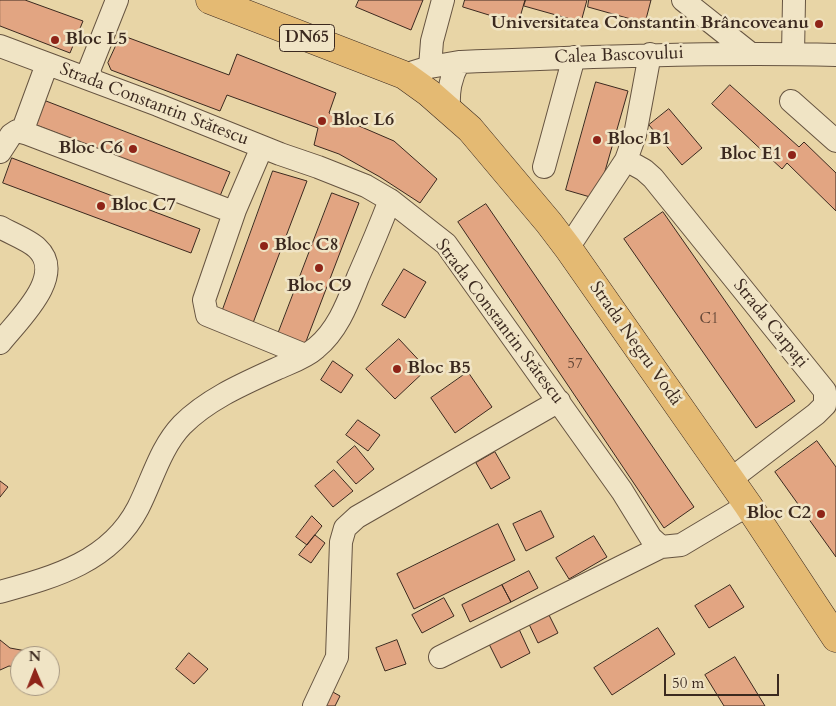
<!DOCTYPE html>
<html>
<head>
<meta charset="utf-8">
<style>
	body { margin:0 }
	#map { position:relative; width:836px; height:706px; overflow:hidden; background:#e8d5a6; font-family:Cardo,serif }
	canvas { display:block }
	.north { position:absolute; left:10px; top:646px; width:50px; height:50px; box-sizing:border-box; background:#f0e4c5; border:1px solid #a89983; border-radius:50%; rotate:359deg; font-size:14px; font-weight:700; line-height:20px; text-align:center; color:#3b291f }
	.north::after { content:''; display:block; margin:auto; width:18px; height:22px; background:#8f2418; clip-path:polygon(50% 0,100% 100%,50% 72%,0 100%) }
	.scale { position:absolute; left:664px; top:674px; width:115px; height:22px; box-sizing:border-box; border:2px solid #3b291f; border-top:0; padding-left:6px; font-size:15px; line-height:18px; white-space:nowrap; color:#3b291f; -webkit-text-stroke:4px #f0e4c5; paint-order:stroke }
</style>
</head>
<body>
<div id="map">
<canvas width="836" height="706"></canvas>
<div class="north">N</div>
<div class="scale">50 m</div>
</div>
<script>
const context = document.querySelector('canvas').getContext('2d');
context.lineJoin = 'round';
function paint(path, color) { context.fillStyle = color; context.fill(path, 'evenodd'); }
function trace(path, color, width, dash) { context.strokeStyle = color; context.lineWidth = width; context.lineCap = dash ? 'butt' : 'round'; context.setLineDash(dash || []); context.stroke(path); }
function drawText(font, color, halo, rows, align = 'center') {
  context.font = font + ' Cardo,serif'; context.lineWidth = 5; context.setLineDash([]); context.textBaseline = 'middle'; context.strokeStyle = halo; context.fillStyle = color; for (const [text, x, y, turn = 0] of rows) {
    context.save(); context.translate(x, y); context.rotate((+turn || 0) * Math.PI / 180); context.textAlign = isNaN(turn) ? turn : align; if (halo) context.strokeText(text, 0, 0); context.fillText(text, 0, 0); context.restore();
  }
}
const building = new Path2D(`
	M0,0H25L83,21L70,53L0,26Z
	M359,0H423L411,30L356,7Z
	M465,0H525L518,24L463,7Z
	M526,0H587L581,22L524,6Z
	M589,0H651L645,23L588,7Z
	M121,35L229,75L237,54L336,93L329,113L394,141L437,179L420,203L380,177L339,154L314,145L318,128L227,95L220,111L111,70L108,63Z
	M596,82L628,91L597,199L566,190Z
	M730,85L799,147L804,142L836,173V211L787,163L782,169L712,104Z
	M46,101L230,172L220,196L36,125Z
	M669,109L702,148L682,165L649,125Z
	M12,158L200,229L191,253L3,183Z
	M273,171L307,181L253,323L222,312Z
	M332,193L359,203L305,344L278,334Z
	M486,204L694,507L664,528L458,222Z
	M663,212L795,401L756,428L624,239Z
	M404,269L426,282L405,318L382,305Z
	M399,339L427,369L395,399L366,369Z
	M333,361L353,375L341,393L321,380Z
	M468,372L492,407L455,433L431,398Z
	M358,420L380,435L368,451L346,435Z
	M817,441L836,467V557L775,472Z
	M355,446L374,469L356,484L337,462Z
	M495,452L510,478L491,489L476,463Z
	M334,470L353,491L333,507L315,486Z
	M0,481L8,487L0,497Z
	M541,511L554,537L526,551L513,524Z
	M312,516L322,526L307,545L296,537Z
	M498,524L515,560L414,609L397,574Z
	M315,535L325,543L311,563L299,555Z
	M594,536L607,557L569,579L556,558Z
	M529,571L538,588L511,602L502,585Z
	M502,585L511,602L470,622L462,605Z
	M730,585L744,607L709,628L695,606Z
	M444,598L454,616L422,633L412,615Z
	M547,611L558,633L538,643L527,620Z
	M518,627L530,653L501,668L488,642Z
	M658,628L675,654L612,695L594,668Z
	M0,640L10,648L37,653L36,656H20V668L9,666L0,670Z
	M397,640L406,664L385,671L376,648Z
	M189,653L208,669L194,684L176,669Z
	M735,657L765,706H724L705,675Z
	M331,691L340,696L335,706H323Z`);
const minor = new Path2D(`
	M683,0L751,54
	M0,46L158,105L280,154L318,167L366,186L390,200L446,244L622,491L651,538L661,547L681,545L748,505
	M793,54L794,0
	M430,67L432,41L443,0
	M404,75L430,67L459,62C585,57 710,52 836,55
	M86,78L117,0
	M791,101L836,141
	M449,110C448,92 450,78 459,62
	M22,132L47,64
	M0,152L11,135L17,131L28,134L228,210H235L262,147
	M626,160L644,170L653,178L825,391V405L816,414L731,479
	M544,167L574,57
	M235,210L204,300L207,315L305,355
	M0,227C10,233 29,240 37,248C67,276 17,321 0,343
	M568,248L626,160L635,135L650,54
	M0,592C54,577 110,562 138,508C152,481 160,448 182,425C208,399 243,384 276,369C289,363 305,358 316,348C338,330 348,302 358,277C369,252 380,226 390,200
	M440,657L661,547
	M314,706L337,657L341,542L345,528L357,517L559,401`);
const major = new Path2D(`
	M210,0L404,75L429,93L470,129L549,223L568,248L748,505L836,638`);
const markers = [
	[819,24,5,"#8f2418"],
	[55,40,5,"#8f2418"],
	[322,121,5,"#8f2418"],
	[597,140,5,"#8f2418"],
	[133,149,5,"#8f2418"],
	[792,155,5,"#8f2418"],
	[101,206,5,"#8f2418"],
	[264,246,5,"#8f2418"],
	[319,268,5,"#8f2418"],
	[397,369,5,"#8f2418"],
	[821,514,5,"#8f2418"]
];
const numberNames = [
	["C1",709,320],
	["57",575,365]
];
const shields = [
	[307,38,55]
];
const shieldNames = [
	["DN65",307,38]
];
const poiNames = [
	["Universitatea Constantin Brâncoveanu",809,24,"right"],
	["Bloc L5",65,40],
	["Bloc L6",332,121],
	["Bloc B1",607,140],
	["Bloc C6",123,149,"right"],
	["Bloc E1",782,155,"right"],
	["Bloc C7",111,206],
	["Bloc C8",274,246],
	["Bloc C9",319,287,"center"],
	["Bloc B5",407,369],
	["Bloc C2",811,514,"right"]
];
const streetNames = [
	["Calea Bascovului",619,56,-2],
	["Strada Constantin Stătescu",154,105,21],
	["Strada Constantin Stătescu",499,322,53],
	["Strada Carpați",770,324,51],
	["Strada Negru Vodă",635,344,55]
];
paint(building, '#e2a582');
trace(building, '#3b291f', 1);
trace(minor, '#665441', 24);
trace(major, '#3b291f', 29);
trace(minor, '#f0e4c5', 22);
trace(major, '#e4ba73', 28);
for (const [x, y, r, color] of markers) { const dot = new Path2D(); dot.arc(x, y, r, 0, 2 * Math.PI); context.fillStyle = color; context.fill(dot); trace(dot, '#f0e4c5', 2); }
drawText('15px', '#654838', null, numberNames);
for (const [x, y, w] of shields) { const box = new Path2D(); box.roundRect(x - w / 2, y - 13.5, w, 27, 4); context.fillStyle = '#f0e4c5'; context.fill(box); trace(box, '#3b291f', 1); }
drawText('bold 16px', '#3b291f', null, shieldNames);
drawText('bold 18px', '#3b291f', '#f0e4c5', poiNames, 'left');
drawText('18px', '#3b291f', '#f0e4c5', streetNames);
</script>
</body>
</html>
